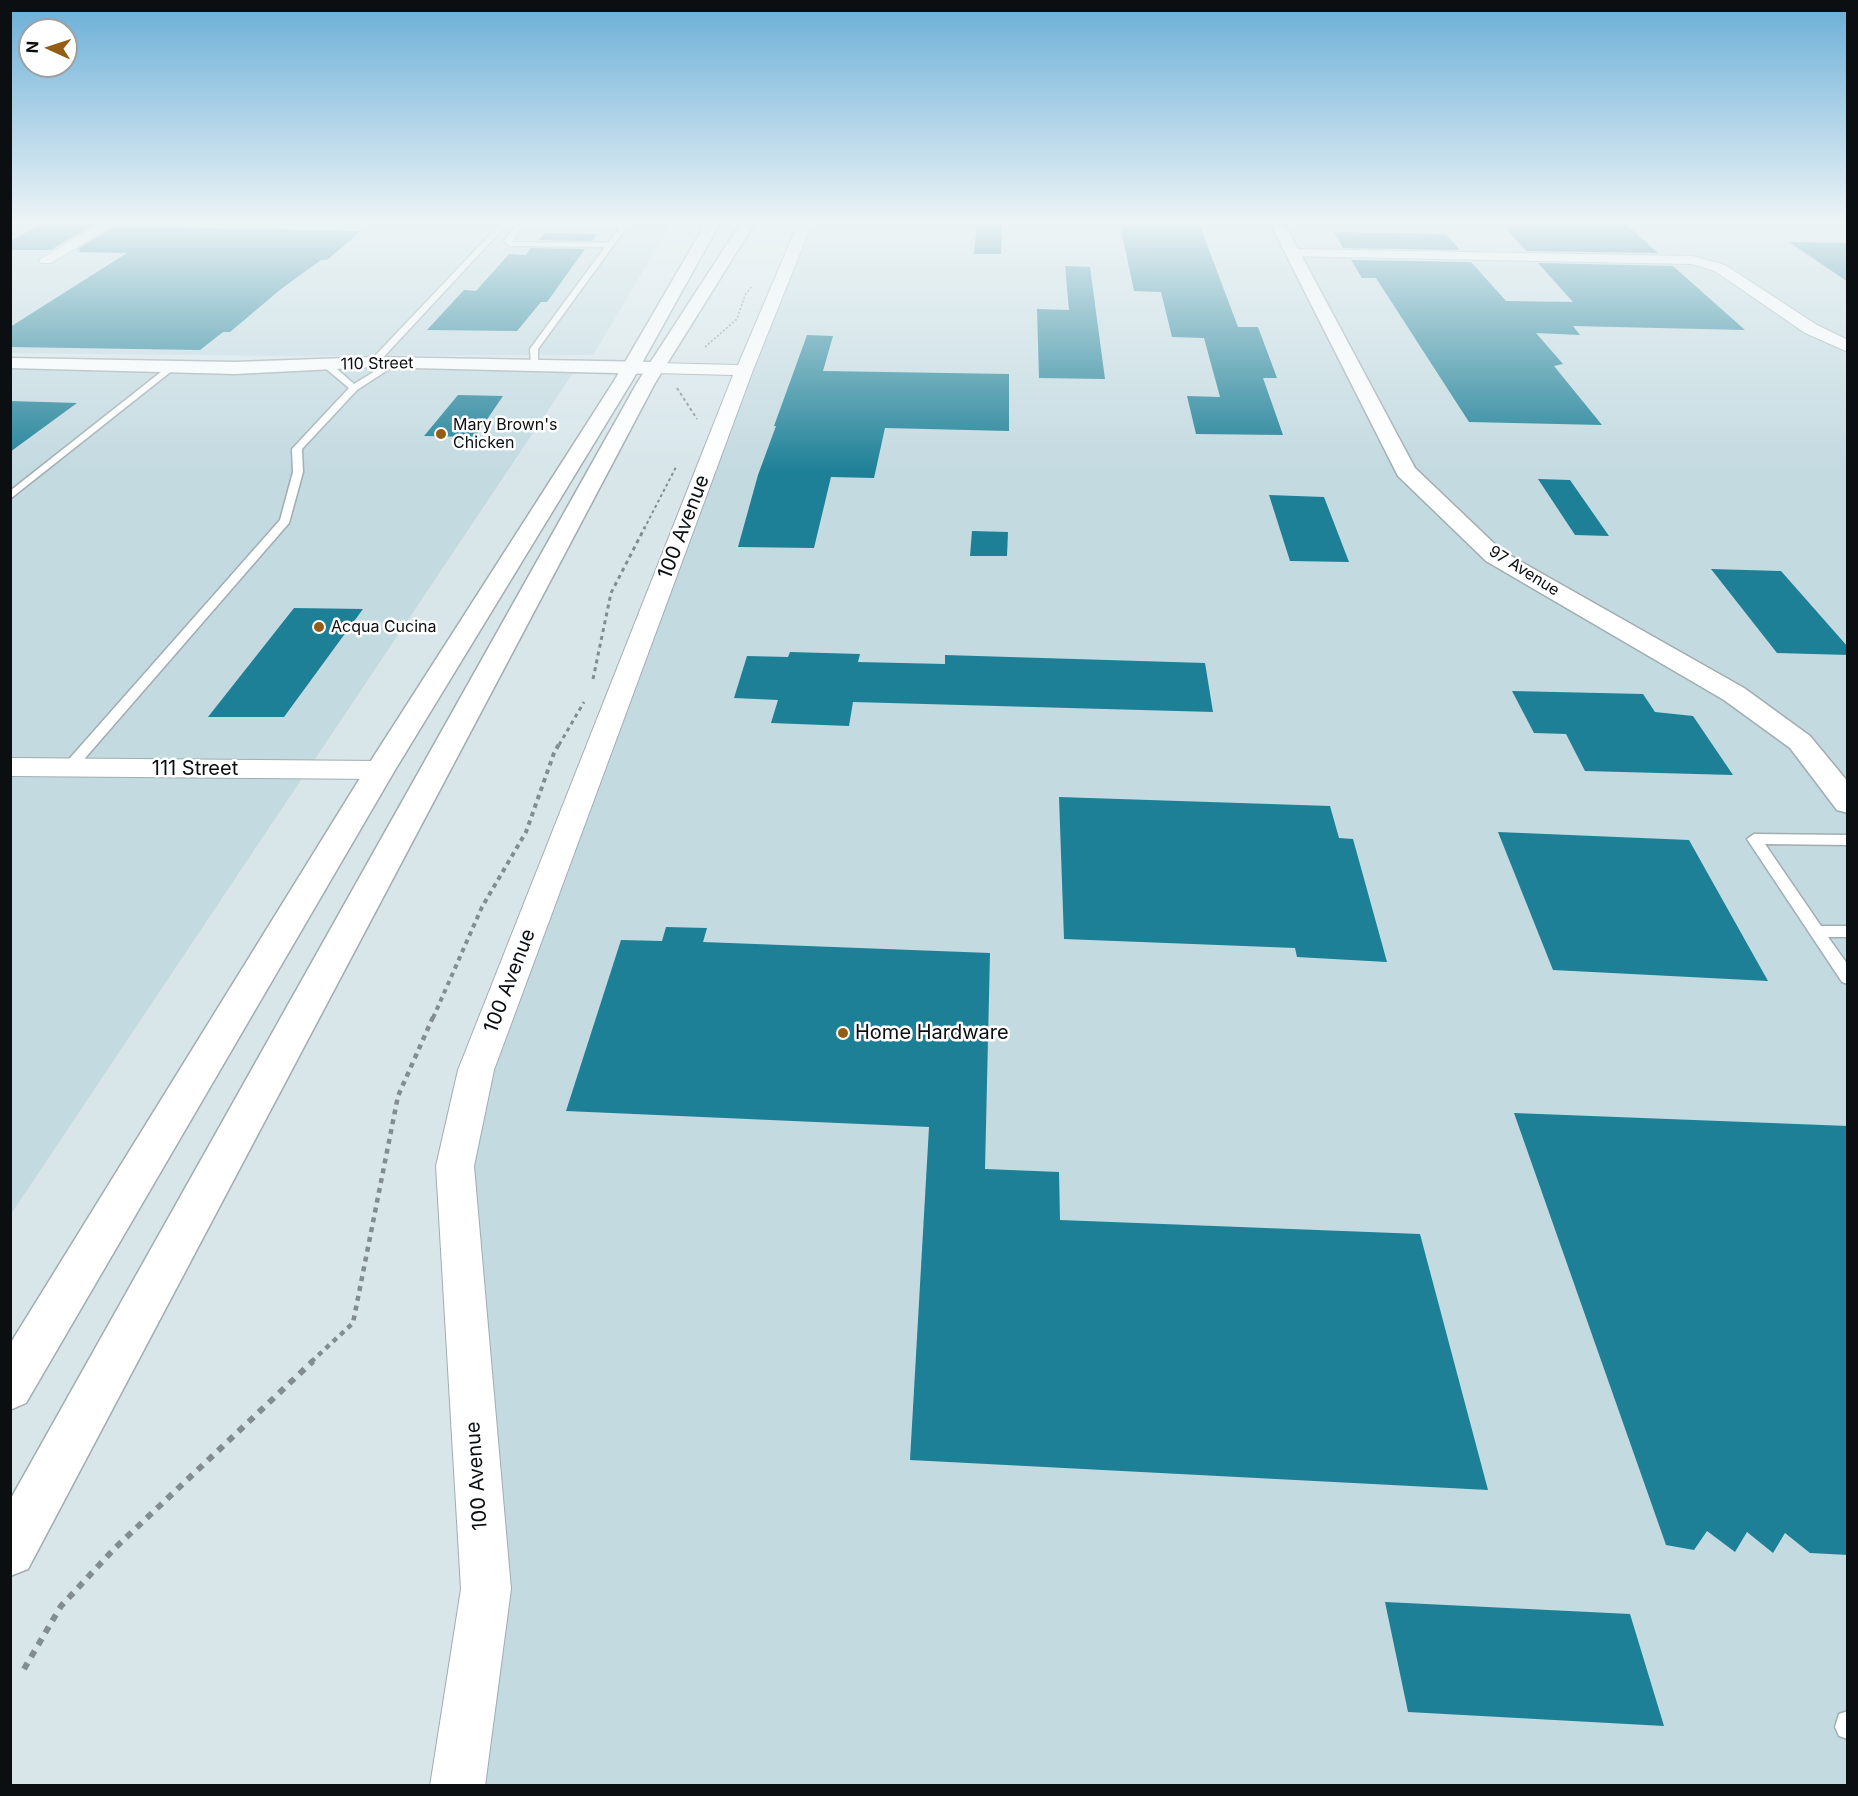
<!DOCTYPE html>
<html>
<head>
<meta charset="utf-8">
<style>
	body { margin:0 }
	#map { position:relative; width:1858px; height:1796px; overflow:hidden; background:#d8e6ea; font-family:Inter,sans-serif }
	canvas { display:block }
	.frame { position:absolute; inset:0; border:12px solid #0b0f11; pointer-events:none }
	.north { position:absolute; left:18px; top:18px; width:60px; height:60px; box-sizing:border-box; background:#fff; border:2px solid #9d9fa0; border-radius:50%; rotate:273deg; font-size:16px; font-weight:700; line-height:24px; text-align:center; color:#0b0f11 }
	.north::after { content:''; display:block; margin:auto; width:21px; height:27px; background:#945d15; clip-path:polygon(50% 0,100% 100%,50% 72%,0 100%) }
</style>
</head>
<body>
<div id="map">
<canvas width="1858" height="1796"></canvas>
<div class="frame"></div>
<div class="north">N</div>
</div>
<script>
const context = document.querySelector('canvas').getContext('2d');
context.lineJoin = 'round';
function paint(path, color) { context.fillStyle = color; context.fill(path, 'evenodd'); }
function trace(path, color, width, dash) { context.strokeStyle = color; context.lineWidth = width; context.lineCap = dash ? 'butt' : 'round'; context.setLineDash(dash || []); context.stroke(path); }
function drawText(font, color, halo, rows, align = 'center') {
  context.font = font + ' Inter,sans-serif'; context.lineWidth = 5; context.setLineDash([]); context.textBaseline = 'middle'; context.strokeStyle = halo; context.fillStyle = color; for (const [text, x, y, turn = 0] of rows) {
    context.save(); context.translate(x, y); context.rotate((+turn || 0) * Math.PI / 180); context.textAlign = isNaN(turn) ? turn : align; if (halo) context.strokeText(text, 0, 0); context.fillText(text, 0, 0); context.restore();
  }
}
const built = new Path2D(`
	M11,221H673L593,355L270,356L11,353Z
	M811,221H1847V1785H457L468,1715L455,1166L476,1070Z
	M11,361L396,362L573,373L11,1214Z`);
const building = new Path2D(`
	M977,221H1002L1001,254H974Z
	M1499,221H1622L1658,253L1526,251Z
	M40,225L90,226L51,250H10V241Z
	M1120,225L1200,226L1238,327H1258L1277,378H1263L1283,435L1196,434L1187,396L1220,397L1204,338L1172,337L1161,292L1134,291Z
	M115,226L317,230L361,231L327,260H321L281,289L230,332H223L200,350L10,347V327L127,253L77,252L81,250H76Z
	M1334,232L1446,234L1460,250L1343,248Z
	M545,233L597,234L592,241L539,240Z
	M1789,242L1848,243V282Z
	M531,248L585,249L547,302H541L517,331L427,330L464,290L476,291L509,254L526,255Z
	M1351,260L1471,262L1506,301L1573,302L1538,263L1673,266L1745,330L1573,326L1580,335L1536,333L1563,364L1554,366L1602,425L1469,422L1376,278H1362Z
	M1065,266L1090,267L1105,379L1039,378L1037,309L1069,310Z
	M807,335L833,336L823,371L1009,374V431L885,428L874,478L831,477L814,548L738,547L758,475L776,426H774Z
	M458,395L503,396L475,437L424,436Z
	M10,401L77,403L10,452Z
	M1538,479L1570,480L1609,536L1575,535Z
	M1269,495L1324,497L1349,562L1290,561Z
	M972,531L1008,532L1007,556H970Z
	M1711,569L1781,571L1848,647V655L1777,653Z
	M294,608L363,609L284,717H208Z
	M790,652L860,654L858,662L945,664V655L1205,663L1213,712L853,702L849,726L771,723L778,700L734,698L747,656L788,657Z
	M1512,691L1643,694L1655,712L1693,716L1733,775L1585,771L1566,734L1534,733Z
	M1059,797L1330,806L1339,838L1353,839L1387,962L1297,957L1295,948L1064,939Z
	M1498,832L1689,840L1768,981L1553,970Z
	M666,927L707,928L703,942L990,953L985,1169L1059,1172L1060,1220L1420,1234L1488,1490L910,1460L929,1127L566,1111L621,940L662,941Z
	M1514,1113L1848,1126V1555L1810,1553L1785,1533L1773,1553L1747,1532L1735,1552L1707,1531L1694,1550L1666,1545Z
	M1385,1602L1630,1614L1664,1726L1408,1712Z`);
const pathFar5 = new Path2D(`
	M705,347L737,319L745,295L752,286`);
const pathFar4 = new Path2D(`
	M677,388L697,419
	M644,529L676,467`);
const pathFar3 = new Path2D(`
	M593,679L611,593L645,527
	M559,745L584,702`);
const pathFar2 = new Path2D(`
	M433,1018L482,907L526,832L554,753L559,744`);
const pathFar1 = new Path2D(`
	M311,1362L353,1323L398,1096L433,1017`);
const path = new Path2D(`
	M24,1669L61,1606L115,1548L313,1361`);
const lane = new Path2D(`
	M503,221H510L377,364H371V360Z
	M625,221H631L538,349V366L531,368L530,349L605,247L510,246L504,241L515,227L510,225L513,223L622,224ZM522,227L620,228L608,243L512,242Z
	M691,221H698L712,230L707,231Z
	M393,360L400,362L357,390L302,449L303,472L289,523L73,772H63L61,769L63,766L280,520L293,472L292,449L349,388L324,367V363H330L354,384Z
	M171,364L178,366L10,499V491Z
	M1754,834L1848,835V845L1765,844L1821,926H1848V937H1828L1848,965V984L1842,982L1747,839Z
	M1848,1711V1739L1839,1736L1835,1727L1839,1714Z`);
const street = new Path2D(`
	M103,221H120L51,263H41L39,260Z
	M799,221H813L753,370L494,1070L474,1166L511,1589L485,1786H430L461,1589L436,1166L458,1070L733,375L655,373L649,372L646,368L649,364L655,363L738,365Z
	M1292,249L1693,256L1725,265L1817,325L1848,340V352L1805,333L1715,271L1692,264L1287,256L1285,253L1287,250Z
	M10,758L380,761L390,764L394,770L390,776L380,779L10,776Z`);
const secondary = new Path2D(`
	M1269,221H1283L1415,468L1502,551L1744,688L1810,736L1848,782V813L1837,810L1790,748L1724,700L1486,561L1398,476Z
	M374,357L655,362L661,364L664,368L661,372L655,374L374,367L235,374L10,368V358L235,362Z`);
const primary = new Path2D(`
	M707,221H721L632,381L395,770L26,1403L10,1410V1344L365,770L614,381Z
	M742,221H756L655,383L28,1569L10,1576V1500L637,383Z`);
const markers = [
	[441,434,6,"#945d15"],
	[319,627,6,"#945d15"],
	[843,1033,6,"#945d15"]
];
const farStreetnames = [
	["110 Street",377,364,-1],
	["97 Avenue",1524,571,32]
];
const farPoinames = [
	["Mary Brown's",453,425],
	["Chicken",453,443],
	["Acqua Cucina",331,627]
];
const streetNames = [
	["100 Avenue",684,527,-69],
	["111 Street",195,769],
	["100 Avenue",510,981,-69],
	["100 Avenue",477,1476,-94]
];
const poiNames = [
	["Home Hardware",855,1033]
];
paint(built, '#c3dae0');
paint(building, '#1e8097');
trace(lane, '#a0adb1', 3);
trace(street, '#a0adb1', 2);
trace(secondary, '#a0adb1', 3);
trace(primary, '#a0adb1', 3);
trace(pathFar5, '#838d90', 1.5, [2, 2]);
trace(pathFar4, '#838d90', 2, [3, 3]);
trace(pathFar3, '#838d90', 3, [4, 4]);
trace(pathFar2, '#838d90', 4, [4.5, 4.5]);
trace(pathFar1, '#838d90', 4.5, [5, 5]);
trace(path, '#838d90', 6, [7, 7]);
paint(lane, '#fff');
paint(street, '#fff');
paint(secondary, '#fff');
paint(primary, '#fff');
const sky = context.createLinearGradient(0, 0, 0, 472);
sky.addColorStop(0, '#69aed7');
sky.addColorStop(0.47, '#edf4f6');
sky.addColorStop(1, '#edf4f600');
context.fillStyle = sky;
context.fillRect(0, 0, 1858, 472);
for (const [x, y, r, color] of markers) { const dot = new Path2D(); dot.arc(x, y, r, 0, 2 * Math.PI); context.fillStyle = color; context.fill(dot); trace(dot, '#fff', 2); }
drawText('16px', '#0b0f11', '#fff', farStreetnames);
drawText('16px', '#0b0f11', '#fff', farPoinames, 'left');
drawText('20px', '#0b0f11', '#fff', streetNames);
drawText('20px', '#0b0f11', '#fff', poiNames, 'left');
</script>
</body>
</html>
